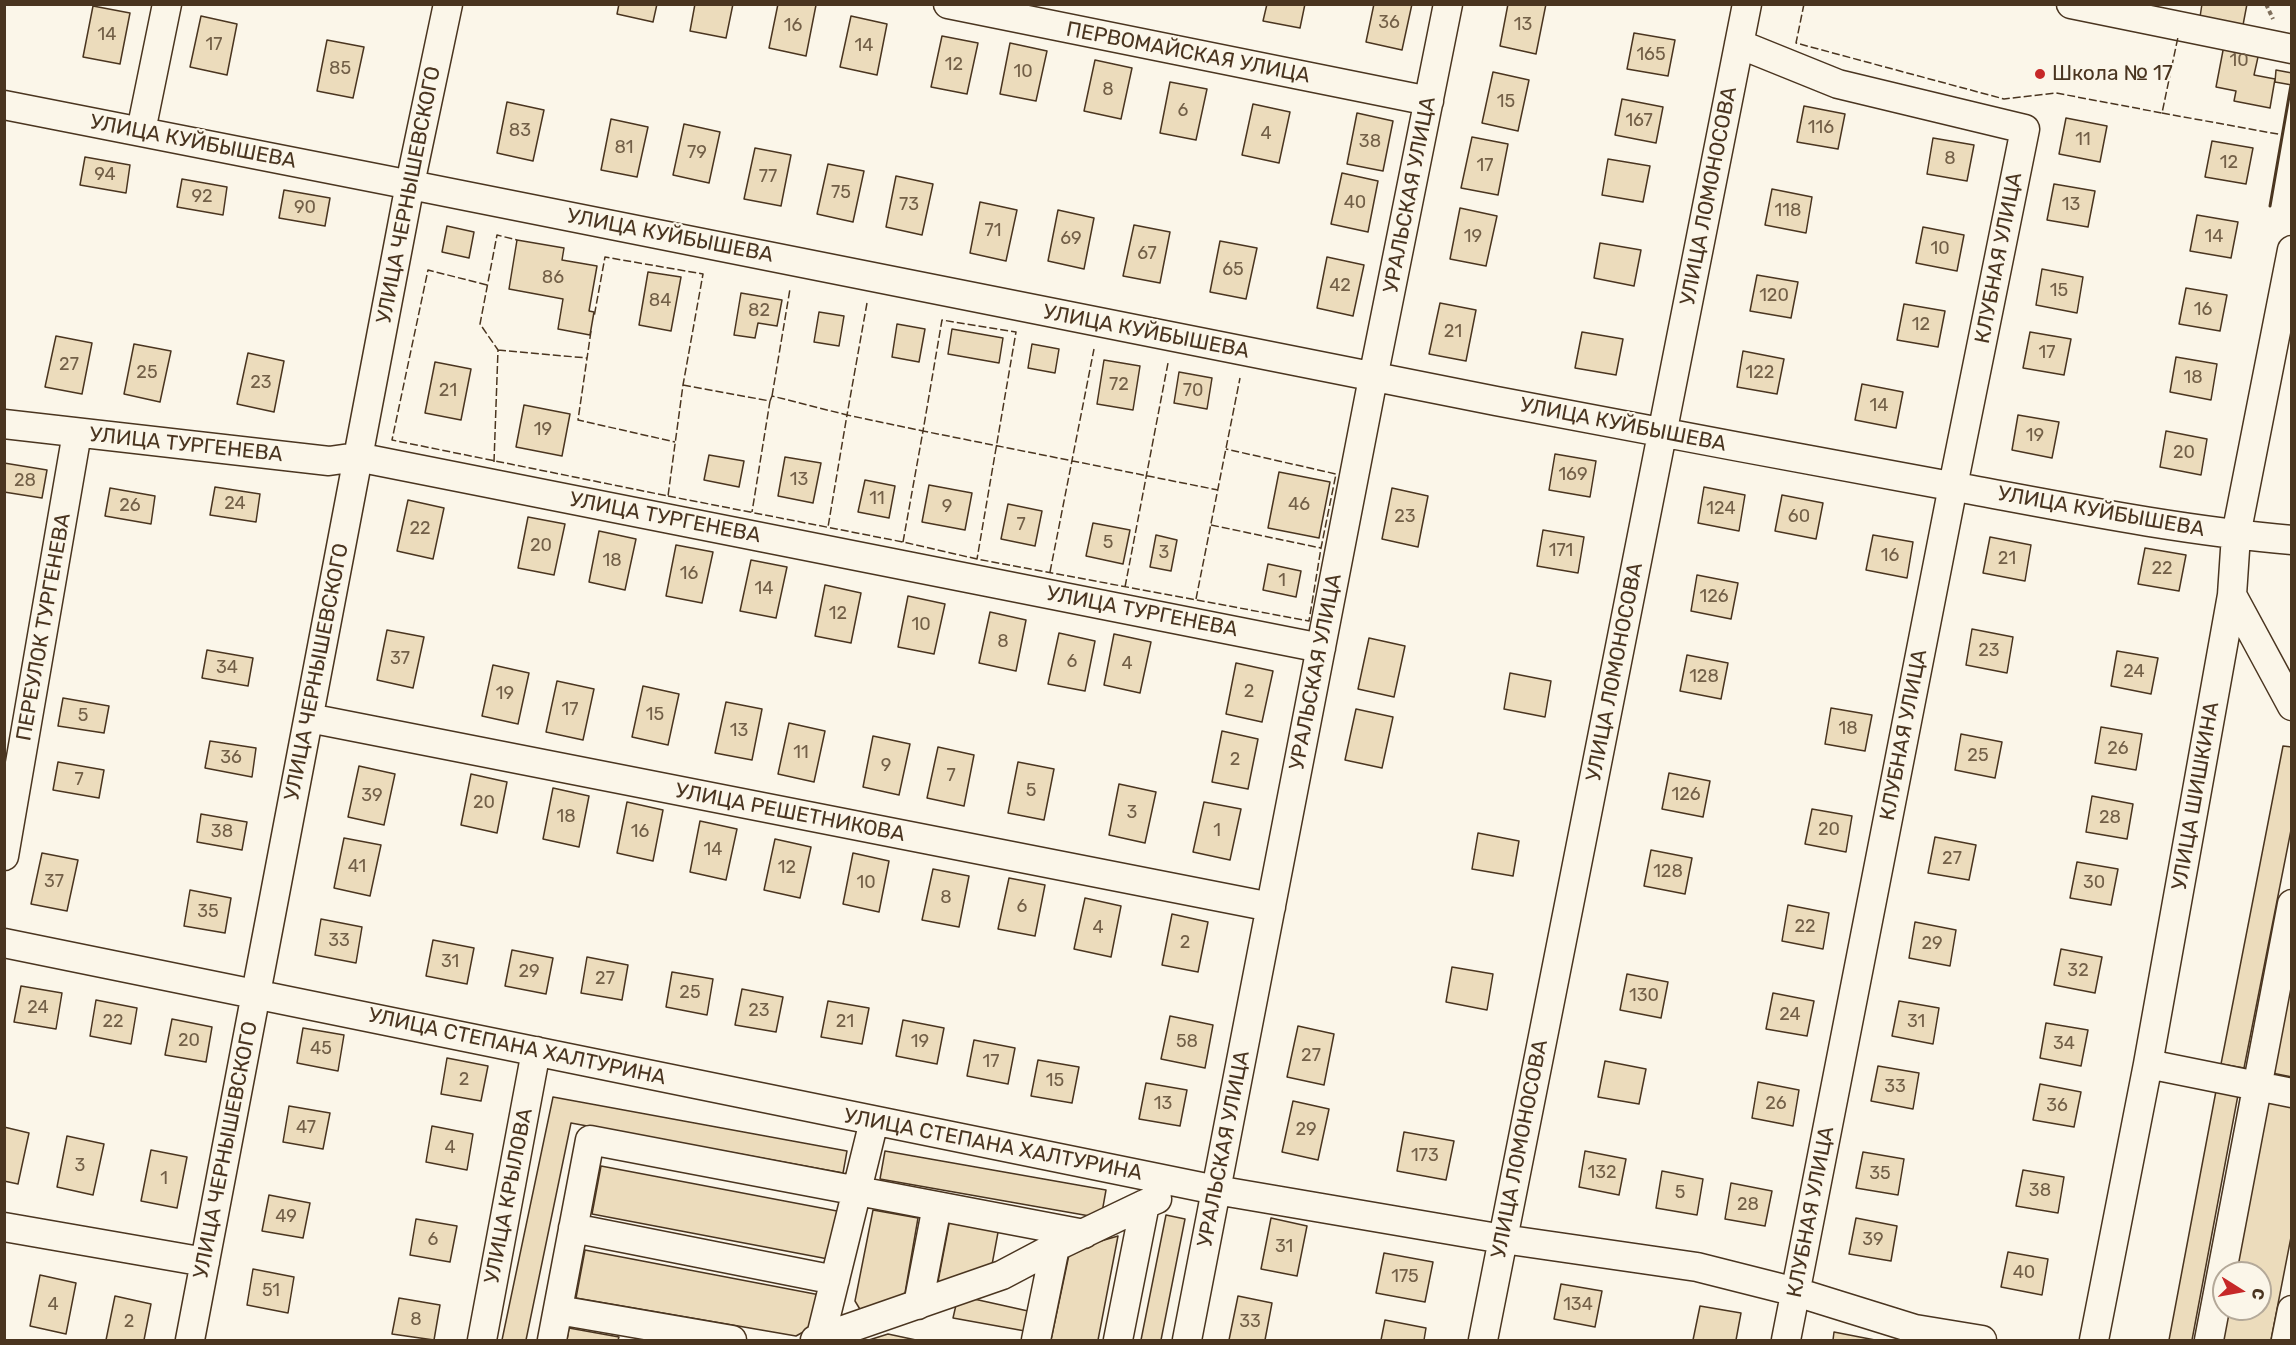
<!DOCTYPE html>
<html>
<head>
<meta charset="utf-8">
<style>
	body { margin:0 }
	#map { position:relative; width:2296px; height:1345px; overflow:hidden; background:#fbf6e9; font-family:Rubik,sans-serif }
	canvas { display:block }
	.frame { position:absolute; inset:0; border:6px solid #4a3520; pointer-events:none }
	.north { position:absolute; left:2212px; top:1261px; width:60px; height:60px; box-sizing:border-box; background:#fbf6e9; border:2px solid #b4a999; border-radius:50%; rotate:101deg; font-size:16px; font-weight:700; line-height:24px; text-align:center; color:#4a3520 }
	.north::after { content:''; display:block; margin:auto; width:21px; height:27px; background:#c62828; clip-path:polygon(50% 0,100% 100%,50% 72%,0 100%) }
</style>
</head>
<body>
<div id="map">
<canvas width="2296" height="1345"></canvas>
<div class="frame"></div>
<div class="north">С</div>
</div>
<script>
const context = document.querySelector('canvas').getContext('2d');
context.lineJoin = 'round';
function paint(path, color) { context.fillStyle = color; context.fill(path, 'evenodd'); }
function trace(path, color, width, dash) { context.strokeStyle = color; context.lineWidth = width; context.lineCap = dash ? 'butt' : 'round'; context.setLineDash(dash || []); context.stroke(path); }
function drawText(font, color, halo, rows, align = 'center') {
  context.font = font + ' Rubik,sans-serif'; context.lineWidth = 4.5; context.setLineDash([]); context.textBaseline = 'middle'; context.strokeStyle = halo; context.fillStyle = color; for (const [text, x, y, turn = 0] of rows) {
    context.save(); context.translate(x, y); context.rotate((+turn || 0) * Math.PI / 180); context.textAlign = isNaN(turn) ? turn : align; if (halo) context.strokeText(text, 0, 0); context.fillText(text, 0, 0); context.restore();
  }
}
const building = new Path2D(`
	M619,4H657L653,22L617,14Z
	M695,4H733L726,38L690,31Z
	M778,4L816,5L806,56L769,48Z
	M1267,4H1305L1300,28L1263,21Z
	M1374,4H1412L1402,50L1366,42Z
	M1508,4H1546L1536,54L1500,46Z
	M2202,4H2247L2243,25L2200,17Z
	M93,6L130,13L120,64L83,57Z
	M201,16L237,24L227,75L190,67Z
	M851,16L887,24L877,75L840,67Z
	M1634,33L1675,40L1668,76L1627,69Z
	M942,36L978,43L967,94L931,87Z
	M327,40L364,47L353,98L317,91Z
	M2225,40L2260,48L2254,75L2275,79L2270,108L2234,101L2236,91L2216,87Z
	M1010,43L1047,51L1036,101L1000,94Z
	M1095,60L1132,68L1121,119L1084,111Z
	M2276,70L2292,73V85L2275,82Z
	M1493,72L1529,80L1518,131L1482,123Z
	M1170,82L1207,89L1196,140L1160,133Z
	M1622,99L1663,107L1656,143L1615,135Z
	M507,102L544,110L533,161L497,153Z
	M1253,104L1290,112L1279,163L1242,155Z
	M1804,106L1845,114L1838,149L1797,142Z
	M1357,113L1393,121L1383,171L1347,164Z
	M2066,118L2107,126L2100,162L2059,154Z
	M611,119L648,127L637,177L601,170Z
	M684,124L720,132L709,183L673,175Z
	M1472,137L1508,144L1498,195L1461,188Z
	M1933,138L1974,145L1967,181L1927,174Z
	M2212,141L2253,148L2246,184L2205,177Z
	M755,148L791,155L781,206L744,199Z
	M85,157L130,165L126,193L80,185Z
	M1608,159L1650,166L1643,202L1602,195Z
	M828,164L864,171L853,222L817,214Z
	M1342,173L1378,181L1368,232L1331,224Z
	M896,176L933,184L922,235L886,227Z
	M182,179L227,187L223,215L177,207Z
	M2054,184L2095,191L2088,227L2047,220Z
	M1772,189L1812,197L1806,233L1765,225Z
	M284,190L330,198L325,226L279,218Z
	M980,202L1017,210L1006,261L970,253Z
	M1460,208L1497,216L1486,266L1450,259Z
	M1058,210L1094,218L1084,269L1048,261Z
	M2197,215L2238,222L2231,258L2190,251Z
	M1134,225L1170,232L1160,283L1123,276Z
	M447,226L474,232L469,258L442,252Z
	M1923,227L1964,235L1957,271L1916,263Z
	M517,240L564,248L562,260L597,266L589,311L594,312L590,335L558,329L563,299L509,289Z
	M1220,241L1257,248L1246,299L1210,292Z
	M1600,243L1641,250L1634,286L1594,278Z
	M1327,257L1364,265L1353,316L1317,308Z
	M2042,269L2083,277L2077,313L2036,305Z
	M648,272L681,277L671,331L639,325Z
	M1757,275L1798,282L1791,318L1750,311Z
	M2186,288L2227,295L2220,331L2179,324Z
	M741,293L782,300L777,326L758,323L755,338L734,335Z
	M1440,303L1476,310L1466,361L1429,354Z
	M1904,304L1945,311L1938,347L1897,340Z
	M819,312L844,316L839,346L814,342Z
	M897,324L925,329L919,362L892,357Z
	M952,329L1003,338L999,363L948,354Z
	M1582,332L1623,339L1616,375L1575,368Z
	M2030,332L2071,339L2064,375L2023,368Z
	M56,336L92,343L82,394L45,387Z
	M134,344L171,351L160,402L124,394Z
	M1032,344L1059,349L1055,373L1028,368Z
	M1743,351L1784,359L1777,394L1737,387Z
	M248,353L284,361L274,412L237,404Z
	M2176,357L2217,364L2211,400L2170,392Z
	M1104,360L1140,366L1133,410L1097,404Z
	M435,362L471,369L461,420L425,413Z
	M1179,372L1212,378L1207,409L1174,403Z
	M1862,384L1903,392L1896,428L1855,420Z
	M524,405L570,414L562,456L516,447Z
	M2018,415L2059,422L2052,458L2012,450Z
	M2166,431L2207,439L2201,475L2160,467Z
	M1555,454L1596,461L1590,497L1549,490Z
	M709,455L744,461L739,487L704,480Z
	M785,457L821,463L813,503L778,496Z
	M4,463L47,470L42,498L4,492Z
	M1279,472L1330,482L1319,538L1268,528Z
	M865,480L895,486L889,518L858,512Z
	M929,485L972,493L965,530L922,522Z
	M215,487L260,494L256,522L210,515Z
	M1704,487L1745,495L1739,531L1698,523Z
	M110,488L155,496L151,524L105,516Z
	M1392,488L1428,496L1418,547L1382,539Z
	M1782,495L1823,503L1816,539L1775,531Z
	M408,500L444,508L433,559L397,551Z
	M1008,504L1042,511L1035,546L1001,539Z
	M528,517L565,524L554,575L518,568Z
	M1093,523L1130,530L1123,564L1086,556Z
	M1543,530L1584,537L1578,573L1537,566Z
	M599,531L636,539L625,590L589,582Z
	M1156,535L1177,540L1171,571L1150,567Z
	M1873,535L1913,542L1907,578L1866,570Z
	M1990,537L2031,545L2025,581L1983,573Z
	M676,545L713,552L702,603L666,596Z
	M2145,548L2186,555L2179,591L2138,584Z
	M751,560L787,567L776,618L740,611Z
	M1268,564L1301,571L1296,597L1263,590Z
	M1697,575L1738,583L1731,619L1691,611Z
	M825,585L861,593L851,643L815,636Z
	M908,596L945,604L934,654L898,647Z
	M990,612L1026,620L1016,671L979,663Z
	M1972,629L2013,637L2007,673L1966,665Z
	M387,630L424,637L413,688L377,680Z
	M1059,633L1095,641L1085,691L1048,684Z
	M1114,634L1151,642L1140,693L1104,685Z
	M1369,638L1405,646L1394,697L1358,689Z
	M207,650L253,658L248,686L202,678Z
	M2117,651L2158,658L2151,694L2111,686Z
	M1687,655L1728,663L1721,699L1680,691Z
	M1236,663L1273,671L1262,722L1226,714Z
	M493,665L529,673L518,724L482,716Z
	M1510,673L1551,681L1545,717L1504,709Z
	M557,681L594,689L583,740L546,732Z
	M643,686L679,694L668,745L632,737Z
	M63,698L109,706L104,733L58,726Z
	M726,702L762,709L752,760L715,753Z
	M1831,708L1872,715L1865,751L1825,744Z
	M1356,709L1393,717L1382,768L1345,760Z
	M789,723L825,731L814,782L778,774Z
	M2101,727L2142,734L2136,770L2095,763Z
	M1222,731L1258,739L1248,789L1212,782Z
	M1961,734L2002,742L1995,778L1955,770Z
	M873,736L910,744L899,795L863,787Z
	M210,741L256,748L252,777L205,768Z
	M2283,746L2292,747V825L2244,1068L2221,1064Z
	M938,747L974,755L964,806L927,798Z
	M58,762L104,770L99,798L53,790Z
	M1018,762L1054,769L1044,820L1008,813Z
	M359,766L395,774L384,825L348,817Z
	M1669,773L1710,781L1703,817L1662,809Z
	M471,774L507,782L497,833L461,825Z
	M1119,784L1156,792L1145,843L1109,835Z
	M553,788L589,796L579,847L543,839Z
	M2092,796L2133,804L2127,839L2086,832Z
	M627,802L663,810L653,861L617,853Z
	M1204,802L1241,809L1230,860L1193,852Z
	M1812,809L1852,816L1846,852L1805,844Z
	M201,814L247,822L242,850L197,842Z
	M700,821L737,829L726,880L690,872Z
	M1478,833L1519,841L1513,876L1472,869Z
	M1935,837L1976,845L1969,880L1928,873Z
	M344,838L381,845L370,896L334,888Z
	M775,839L811,847L800,898L764,890Z
	M1651,850L1692,858L1685,894L1644,886Z
	M42,853L78,860L67,911L31,904Z
	M853,853L889,861L879,912L843,904Z
	M2077,862L2118,869L2111,905L2070,898Z
	M933,869L969,876L959,927L922,920Z
	M1009,878L1045,885L1035,936L998,929Z
	M190,890L231,898L225,933L184,926Z
	M1085,898L1121,906L1111,957L1074,949Z
	M1788,905L1829,913L1823,949L1782,941Z
	M1172,914L1208,922L1198,972L1162,965Z
	M321,919L362,927L356,963L315,955Z
	M1915,922L1956,930L1950,966L1909,958Z
	M433,940L474,948L467,984L426,976Z
	M2061,949L2102,957L2095,993L2054,985Z
	M512,950L553,958L546,994L505,986Z
	M587,957L628,965L622,1000L581,993Z
	M1452,967L1493,974L1487,1010L1446,1002Z
	M2292,968V1077L2272,1073Z
	M672,972L713,979L707,1015L666,1007Z
	M1627,974L1668,982L1661,1018L1620,1010Z
	M21,986L62,993L56,1029L14,1022Z
	M742,989L783,997L776,1032L735,1025Z
	M1773,993L1814,1001L1807,1036L1766,1029Z
	M96,1000L137,1008L131,1044L90,1036Z
	M828,1001L869,1008L862,1044L821,1037Z
	M1899,1001L1939,1008L1933,1044L1892,1036Z
	M1170,1016L1213,1025L1205,1068L1161,1059Z
	M172,1019L212,1027L206,1062L165,1055Z
	M903,1020L944,1028L937,1064L896,1056Z
	M2046,1023L2088,1030L2081,1066L2040,1058Z
	M1298,1026L1334,1034L1324,1085L1287,1077Z
	M303,1028L344,1035L338,1071L297,1063Z
	M974,1040L1015,1048L1008,1084L967,1076Z
	M447,1058L488,1066L481,1101L441,1094Z
	M1038,1060L1079,1067L1072,1103L1031,1096Z
	M1605,1061L1646,1069L1639,1104L1598,1097Z
	M1878,1066L1919,1073L1913,1109L1871,1101Z
	M1758,1082L1799,1090L1793,1126L1752,1118Z
	M1146,1083L1187,1090L1180,1126L1139,1119Z
	M2040,1084L2081,1092L2074,1127L2033,1120Z
	M2216,1091L2238,1095L2192,1340H2169Z
	M553,1097L847,1151L843,1173L571,1123L526,1340H502Z
	M1293,1101L1329,1109L1318,1160L1282,1152Z
	M2265,1101L2292,1106V1232L2271,1340H2220L2226,1309H2260V1273H2233Z
	M289,1106L330,1113L323,1149L283,1142Z
	M432,1126L473,1134L467,1170L426,1162Z
	M4,1127L29,1133L18,1184L4,1181Z
	M1404,1132L1454,1141L1446,1180L1397,1171Z
	M67,1136L104,1144L93,1195L57,1187Z
	M151,1150L187,1157L177,1208L141,1201Z
	M885,1151L1106,1190L1101,1218L880,1179Z
	M1585,1151L1626,1159L1619,1195L1579,1187Z
	M1863,1152L1904,1159L1898,1195L1856,1188Z
	M601,1166L837,1211L828,1259L592,1214Z
	M2023,1170L2064,1177L2058,1213L2016,1206Z
	M1662,1171L1703,1179L1697,1215L1656,1208Z
	M1731,1183L1772,1191L1765,1226L1725,1219Z
	M269,1195L310,1203L303,1238L262,1231Z
	M873,1210L918,1218L905,1293L864,1316L855,1301Z
	M1166,1215L1185,1219L1161,1340H1141Z
	M1271,1218L1307,1226L1297,1276L1261,1269Z
	M1856,1218L1897,1226L1891,1261L1849,1254Z
	M416,1219L457,1226L450,1262L410,1255Z
	M950,1219L999,1227L991,1270L937,1287Z
	M1118,1236L1098,1340H1051L1070,1250Z
	M585,1250L820,1295L814,1326L796,1336L576,1298Z
	M2008,1252L2048,1259L2042,1295L2001,1287Z
	M1384,1253L1433,1262L1425,1302L1376,1293Z
	M253,1269L294,1277L288,1313L247,1305Z
	M40,1275L76,1283L66,1334L30,1326Z
	M1561,1284L1602,1291L1595,1327L1554,1319Z
	M115,1296L151,1304L144,1340H106Z
	M1238,1296L1272,1303L1265,1340H1229Z
	M399,1298L440,1305L434,1340L392,1334Z
	M974,1299L1028,1311L1025,1331L953,1318L956,1305Z
	M1700,1306L1741,1313L1736,1340H1693Z
	M1385,1320L1426,1328L1424,1340H1381Z
	M569,1328L619,1337L618,1340H567Z
	M1834,1332L1875,1340H1833Z
	M888,1334L916,1340H869Z`);
const path = new Path2D(`
	M2266,4L2273,19`);
const minor = new Path2D(`
	M948,4L1429,101
	M2071,4L2292,49
	M1739,44L1838,84L2025,129L1953,486L1786,1340
	M4,105C502,201 999,305 1496,401C1646,430 1795,457 1945,485C2060,506 2175,530 2292,540
	M141,131L167,4
	M4,424L329,461L357,457L1321,648
	M2232,595L2292,706
	M309,718L1271,907
	M4,856L77,433
	M4,943L1216,1190L1503,1239L1697,1267L1796,1292L1915,1329L1982,1340
	M2148,1064L2292,1093
	M4,1227L205,1262
	M573,1228L835,1280
	M918,1305L937,1206
	M558,1310L732,1340
	M190,1340L410,184L448,4
	M482,1340L536,1051
	M552,1340L590,1140L1084,1234
	M815,1340L1002,1275L1055,1247L1145,1204
	M820,1340L874,1121
	M1036,1340L1055,1247
	M1118,1340L1145,1204L1157,1199
	M1187,1340L1373,378L1448,4
	M1483,1340L1747,4
	M2094,1340L2148,1064L2232,595L2236,535L2292,250
	M2209,1340L2292,904
	M2286,1340L2292,1310`);
const fence = new Path2D(`
	M1804,4L1796,43L2004,99L2056,93L2162,113L2178,37
	M2162,113L2283,135
	M487,285L428,270L392,440L668,496L683,385L703,274L605,257L594,317
	M867,303L847,415L923,431L942,320L1016,332L977,559
	M591,331L578,420L675,442
	M498,350L587,358
	M683,385L770,401L752,512
	M772,396L790,289
	M770,401L772,396L847,415L828,527
	M494,462L498,350L480,324L497,235L517,240
	M668,496L903,542L977,559L1309,621L1321,548L1336,474L1226,449
	M1211,525L1321,548
	M903,542L923,431L1218,490
	M1050,572L1094,349
	M1125,587L1168,363
	M1196,599L1240,378`);
const wall = new Path2D(`
	M2270,206L2291,85`);
const markers = [
	[2040,74,6,"#c62828"]
];
const numberNames = [
	["36",1389,23],
	["13",1523,25],
	["16",793,26],
	["14",107,35],
	["17",214,45],
	["14",864,46],
	["165",1651,55],
	["10",2239,61],
	["12",954,65],
	["85",340,69],
	["10",1023,72],
	["8",1108,90],
	["15",1506,102],
	["6",1183,111],
	["167",1639,121],
	["116",1821,128],
	["83",520,131],
	["4",1266,134],
	["11",2083,140],
	["38",1370,142],
	["81",624,148],
	["79",697,153],
	["8",1950,159],
	["12",2229,163],
	["17",1485,166],
	["94",105,175],
	["77",768,177],
	["75",841,193],
	["92",202,197],
	["40",1355,203],
	["73",909,205],
	["13",2071,205],
	["90",305,208],
	["118",1788,211],
	["71",993,231],
	["19",1473,237],
	["14",2214,237],
	["69",1071,239],
	["10",1940,249],
	["67",1147,254],
	["65",1233,270],
	["86",553,278],
	["42",1340,286],
	["15",2059,291],
	["120",1774,296],
	["84",660,301],
	["16",2203,310],
	["82",759,311],
	["12",1921,325],
	["21",1453,332],
	["17",2047,353],
	["27",69,365],
	["25",147,373],
	["122",1760,373],
	["18",2193,378],
	["23",261,383],
	["72",1119,385],
	["21",448,391],
	["70",1193,391],
	["14",1879,406],
	["19",543,430],
	["19",2035,436],
	["20",2184,453],
	["169",1573,475],
	["13",799,480],
	["28",25,481],
	["11",877,499],
	["24",235,504],
	["46",1299,505],
	["26",130,506],
	["9",947,507],
	["124",1721,509],
	["23",1405,517],
	["60",1799,517],
	["7",1021,525],
	["22",420,529],
	["5",1108,543],
	["20",541,546],
	["171",1561,551],
	["3",1164,553],
	["16",1890,556],
	["21",2007,559],
	["18",612,561],
	["22",2162,569],
	["16",689,574],
	["1",1282,581],
	["14",764,589],
	["126",1714,597],
	["12",838,614],
	["10",921,625],
	["8",1003,642],
	["23",1989,651],
	["37",400,659],
	["6",1072,662],
	["4",1127,664],
	["34",227,668],
	["24",2134,672],
	["128",1704,677],
	["2",1249,692],
	["19",505,694],
	["17",570,710],
	["15",655,715],
	["5",83,716],
	["18",1848,729],
	["13",739,731],
	["26",2118,749],
	["11",801,753],
	["25",1978,756],
	["36",231,758],
	["2",1235,760],
	["9",886,766],
	["7",951,776],
	["7",79,780],
	["5",1031,791],
	["126",1686,795],
	["39",372,796],
	["20",484,803],
	["3",1132,813],
	["18",566,817],
	["28",2110,818],
	["20",1829,830],
	["1",1217,831],
	["38",222,832],
	["16",640,832],
	["14",713,850],
	["27",1952,859],
	["41",357,867],
	["12",787,868],
	["128",1668,872],
	["37",54,882],
	["10",866,883],
	["30",2094,883],
	["8",946,898],
	["6",1022,907],
	["35",208,912],
	["22",1805,927],
	["4",1098,928],
	["33",339,941],
	["2",1185,943],
	["29",1932,944],
	["31",450,962],
	["32",2078,971],
	["29",529,972],
	["27",605,979],
	["25",690,993],
	["130",1644,996],
	["24",38,1008],
	["23",759,1011],
	["24",1790,1015],
	["22",113,1022],
	["21",845,1022],
	["31",1916,1022],
	["20",189,1041],
	["19",920,1042],
	["58",1187,1042],
	["34",2064,1044],
	["45",321,1049],
	["27",1311,1056],
	["17",991,1062],
	["2",464,1080],
	["15",1055,1081],
	["33",1895,1087],
	["13",1163,1104],
	["26",1776,1104],
	["36",2057,1106],
	["47",306,1128],
	["29",1306,1130],
	["4",450,1148],
	["173",1425,1156],
	["3",80,1166],
	["132",1602,1173],
	["35",1880,1174],
	["1",164,1179],
	["38",2040,1191],
	["5",1680,1193],
	["28",1748,1205],
	["49",286,1217],
	["6",433,1240],
	["39",1873,1240],
	["31",1284,1247],
	["40",2024,1273],
	["175",1405,1277],
	["51",271,1291],
	["4",53,1305],
	["134",1578,1305],
	["8",416,1320],
	["2",129,1322],
	["33",1250,1322]
];
const streetNames = [
	["ПЕРВОМАЙСКАЯ УЛИЦА",1188,53,11],
	["УЛИЦА КУЙБЫШЕВА",193,142,11],
	["УЛИЦА ЧЕРНЫШЕВСКОГО",409,195,-79],
	["УРАЛЬСКАЯ УЛИЦА",1410,195,-79],
	["УЛИЦА ЛОМОНОСОВА",1709,196,-79],
	["УЛИЦА КУЙБЫШЕВА",670,236,11],
	["КЛУБНАЯ УЛИЦА",1999,258,-79],
	["УЛИЦА КУЙБЫШЕВА",1146,332,11],
	["УЛИЦА КУЙБЫШЕВА",1623,425,11],
	["УЛИЦА ТУРГЕНЕВА",186,445,6],
	["УЛИЦА КУЙБЫШЕВА",2101,512,10],
	["УЛИЦА ТУРГЕНЕВА",665,518,11],
	["УЛИЦА ТУРГЕНЕВА",1142,612,11],
	["ПЕРЕУЛОК ТУРГЕНЕВА",44,627,-80],
	["УЛИЦА ЧЕРНЫШЕВСКОГО",317,672,-79],
	["УРАЛЬСКАЯ УЛИЦА",1316,672,-79],
	["УЛИЦА ЛОМОНОСОВА",1615,672,-79],
	["КЛУБНАЯ УЛИЦА",1904,735,-79],
	["УЛИЦА ШИШКИНА",2196,796,-80],
	["УЛИЦА РЕШЕТНИКОВА",790,813,11],
	["УЛИЦА СТЕПАНА ХАЛТУРИНА",517,1047,12],
	["УЛИЦА СТЕПАНА ХАЛТУРИНА",993,1145,11],
	["УРАЛЬСКАЯ УЛИЦА",1224,1149,-79],
	["УЛИЦА ЛОМОНОСОВА",1520,1149,-79],
	["УЛИЦА ЧЕРНЫШЕВСКОГО",226,1150,-79],
	["УЛИЦА КРЫЛОВА",509,1196,-79],
	["КЛУБНАЯ УЛИЦА",1811,1212,-79]
];
const poiNames = [
	["Школа № 17",2052,74]
];
paint(building, '#ecdcbc');
trace(building, '#4a3520', 1.5);
trace(minor, '#4a3520', 31);
trace(path, '#7f6f5c', 4, [4.5, 3]);
trace(minor, '#fbf6e9', 28);
trace(fence, '#4a3520', 1.5, [8, 3]);
trace(wall, '#4a3520', 3);
for (const [x, y, r, color] of markers) { const dot = new Path2D(); dot.arc(x, y, r, 0, 2 * Math.PI); context.fillStyle = color; context.fill(dot); trace(dot, '#fbf6e9', 2); }
drawText('18px', '#725f47', null, numberNames);
drawText('21px', '#4a3520', '#fbf6e9', streetNames);
drawText('21px', '#4a3520', '#fbf6e9', poiNames, 'left');
</script>
</body>
</html>
